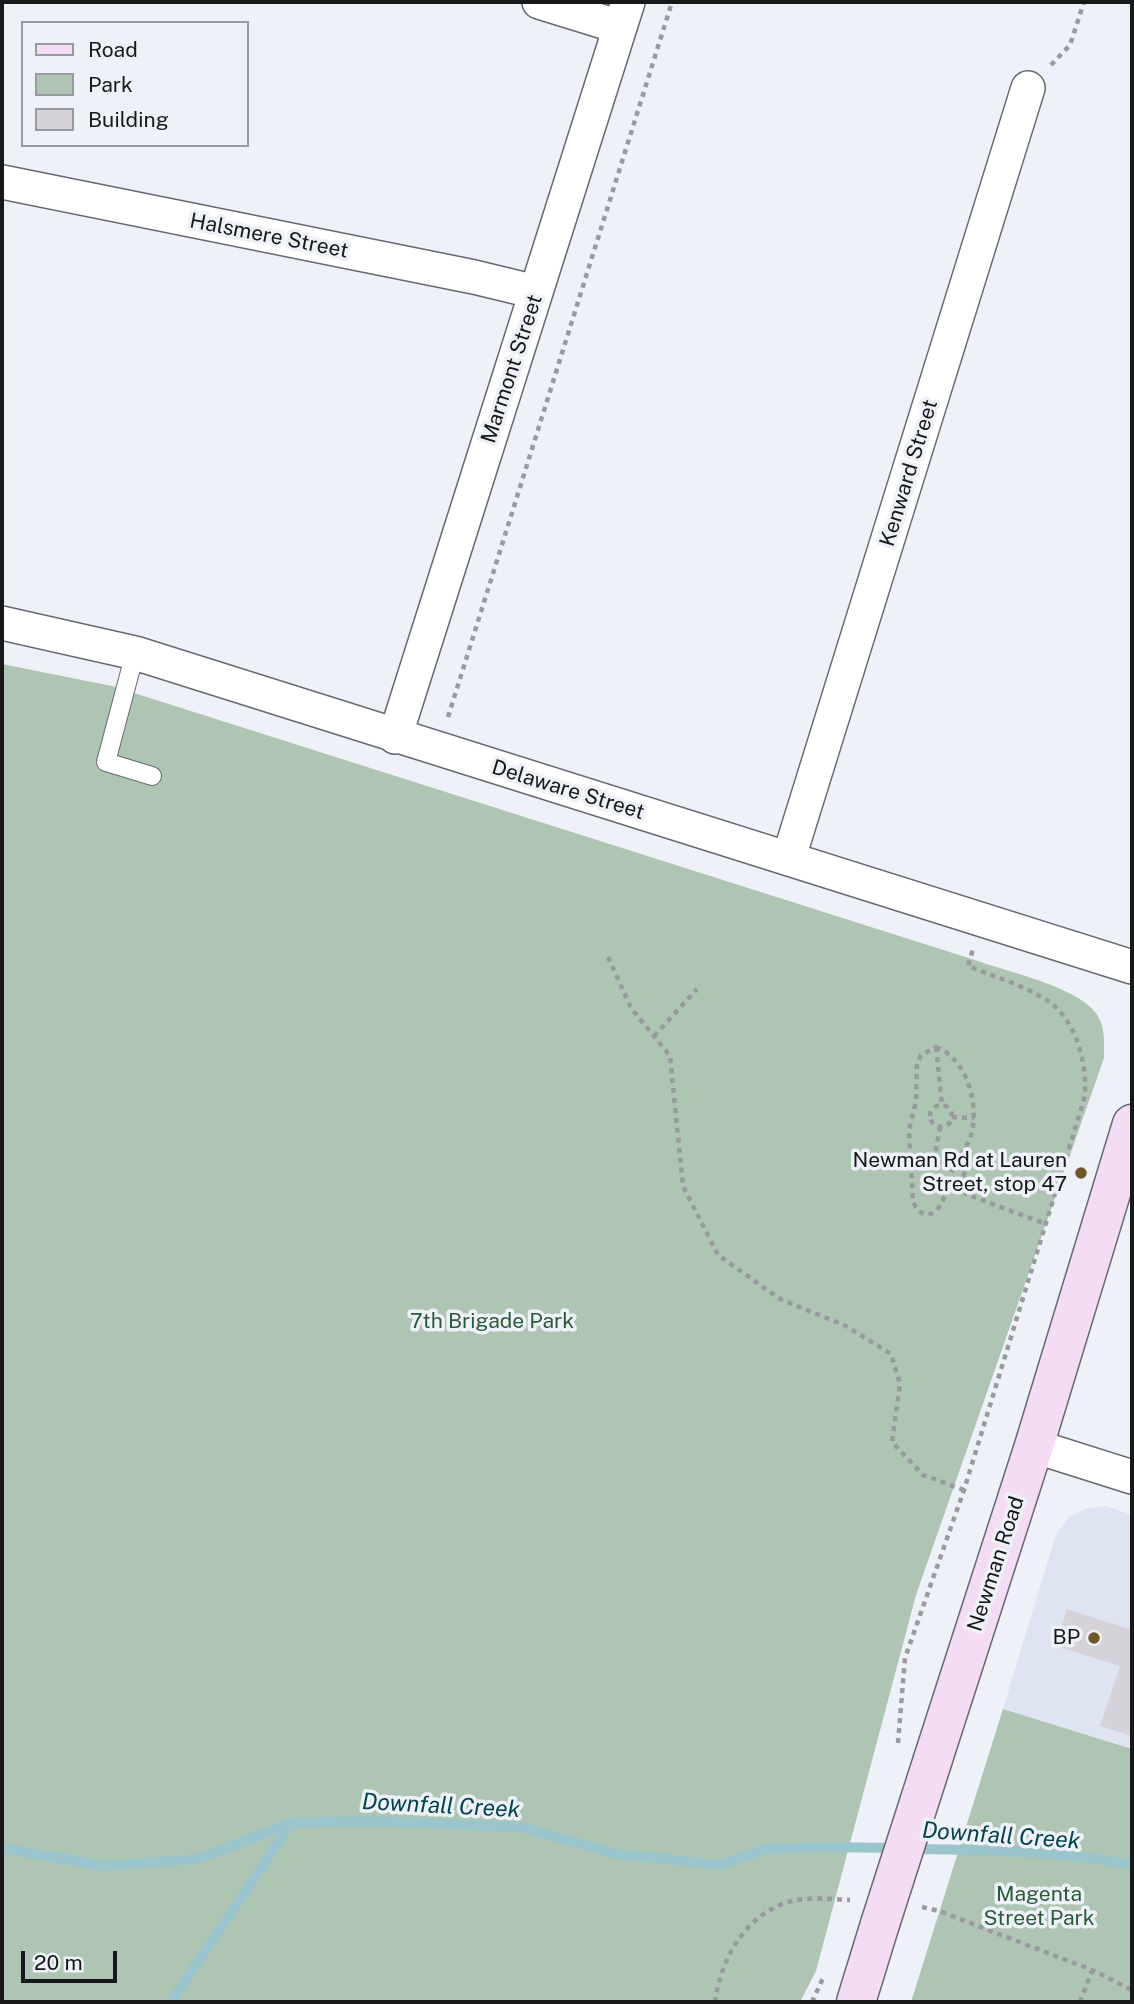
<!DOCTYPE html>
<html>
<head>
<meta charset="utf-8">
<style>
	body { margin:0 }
	#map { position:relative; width:1134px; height:2004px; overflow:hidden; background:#eef1f7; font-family:"Public Sans",sans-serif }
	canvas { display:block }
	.frame { position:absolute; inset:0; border:4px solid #17181a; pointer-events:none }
	.legend { position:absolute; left:21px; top:21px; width:228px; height:126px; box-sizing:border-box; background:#eef1f7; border:2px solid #989a9f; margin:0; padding:9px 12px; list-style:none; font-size:21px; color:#17181a }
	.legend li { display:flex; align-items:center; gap:14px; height:35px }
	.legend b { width:35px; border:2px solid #989a9f }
	.scale { position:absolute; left:21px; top:1951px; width:96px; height:32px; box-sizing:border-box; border:4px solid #17181a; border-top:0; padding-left:9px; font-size:21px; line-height:24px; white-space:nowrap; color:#17181a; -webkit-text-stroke:5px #eef1f7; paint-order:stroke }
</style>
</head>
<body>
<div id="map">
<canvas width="1134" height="2004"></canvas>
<div class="frame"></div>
<ul class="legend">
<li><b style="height:9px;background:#f4dcf5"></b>Road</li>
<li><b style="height:19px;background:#adc5b2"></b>Park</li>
<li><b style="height:19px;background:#d5d2d9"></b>Building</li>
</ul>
<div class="scale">20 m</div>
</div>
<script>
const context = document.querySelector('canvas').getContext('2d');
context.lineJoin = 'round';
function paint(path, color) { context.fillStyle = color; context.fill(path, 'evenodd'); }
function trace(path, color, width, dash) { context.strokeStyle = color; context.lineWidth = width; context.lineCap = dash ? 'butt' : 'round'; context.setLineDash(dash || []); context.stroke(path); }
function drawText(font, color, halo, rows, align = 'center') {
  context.font = font + ' "Public Sans",sans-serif'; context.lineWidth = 7; context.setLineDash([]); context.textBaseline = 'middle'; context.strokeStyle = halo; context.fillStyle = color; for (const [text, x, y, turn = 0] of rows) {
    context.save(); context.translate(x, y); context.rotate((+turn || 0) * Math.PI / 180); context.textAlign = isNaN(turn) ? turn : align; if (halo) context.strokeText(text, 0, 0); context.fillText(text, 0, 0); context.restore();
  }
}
const built = new Path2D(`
	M1106,1506L1132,1515V1749L1003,1709L1056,1534L1069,1517L1085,1509Z`);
const green = new Path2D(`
	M2,664L112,686L978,961C1008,972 1088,989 1100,1020C1105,1032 1104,1045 1104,1058L916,1595L816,1971L800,2002H2Z
	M1003,1709L1132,1749V2002H911Z`);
const stream = new Path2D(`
	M2,1848L103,1866L198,1859L291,1823L367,1821L520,1827L616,1854L720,1865L765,1849L823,1847L895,1848
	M914,1849C986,1850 1061,1851 1132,1865
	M171,2002L291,1823`);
const building = new Path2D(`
	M1067,1609L1132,1630V1736L1100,1726L1120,1666L1056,1646Z`);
const path = new Path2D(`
	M1051,65L1070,45L1084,2
	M448,717L672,2
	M608,957L631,1008L670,1056L683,1186L718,1255L780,1299L846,1326L891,1354L900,1384L892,1442L923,1475L964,1490
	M654,1036L697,989
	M936,1047C967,1058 980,1106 971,1135C967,1149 956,1160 951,1173C947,1185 945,1205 934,1212C924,1219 917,1210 913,1202L909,1130L916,1101L917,1064L921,1055Z
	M936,1047L942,1105
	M930 1116a11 11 0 1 1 22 0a11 11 0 1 1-22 0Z
	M952,1117L974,1118
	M911,1158L955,1164L966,1168L961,1185L966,1194L1046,1224
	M934,1161L940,1127
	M898,1743L905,1658L964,1490L1085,1096C1087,1062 1076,1018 1045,999C1022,985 993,976 968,966L973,949
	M922,1907L939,1911L1092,1970L1132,1990
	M715,2002C721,1957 748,1909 797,1900C815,1897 832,1899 850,1900
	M812,2002L823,1978
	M1080,2002L1092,1971`);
const service = new Path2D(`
	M135,653L106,762L152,776`);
const minor = new Path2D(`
	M539,2L620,27
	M2,182L474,277L536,292
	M2,623L135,653L1132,967
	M395,737L628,2
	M789,857L1028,88
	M1034,1446L1132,1477`);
const secondary = new Path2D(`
	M933,1759L1034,1446L1132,1124
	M856,2002L880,1924`);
const secondaryBridge = new Path2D(`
	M880,1924L933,1759`);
const markers = [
	[1081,1173,7,"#6f5728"],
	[1094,1638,7,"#6f5728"]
];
const streetNames = [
	["Halsmere Street",269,236,11],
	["Marmont Street",512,369,-72],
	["Kenward Street",909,473,-73],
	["Delaware Street",568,790,17],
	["Newman Road",996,1564,-72]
];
const poiNames = [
	["Newman Rd at Lauren",1067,1161],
	["Street, stop 47",1067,1185],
	["BP",1080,1638]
];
const parkNames = [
	["7th Brigade Park",492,1322],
	["Magenta",1039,1895],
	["Street Park",1039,1919]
];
const waterNames = [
	["Downfall Creek",441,1806,3],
	["Downfall Creek",1001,1836,4]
];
paint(built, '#dee4f2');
paint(green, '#adc5b2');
trace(stream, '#9ac5cd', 10);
paint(building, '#d5d2d9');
trace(service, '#66696f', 20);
trace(minor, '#66696f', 36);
trace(secondary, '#66696f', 41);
trace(path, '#989a9e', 4.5, [5, 5]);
trace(service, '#fff', 18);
trace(minor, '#fff', 33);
trace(secondary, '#f4dcf5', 38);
trace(secondaryBridge, '#66696f', 41, []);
trace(secondaryBridge, '#f4dcf5', 38);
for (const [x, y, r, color] of markers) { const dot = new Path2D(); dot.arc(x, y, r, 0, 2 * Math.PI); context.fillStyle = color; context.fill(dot); trace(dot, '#eef1f7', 2.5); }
drawText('21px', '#17181a', '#eef1f7', streetNames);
drawText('21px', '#17181a', '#eef1f7', poiNames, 'right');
drawText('21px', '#2a5b39', '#eef1f7', parkNames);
drawText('italic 23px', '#00444d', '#eef1f7', waterNames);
</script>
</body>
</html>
